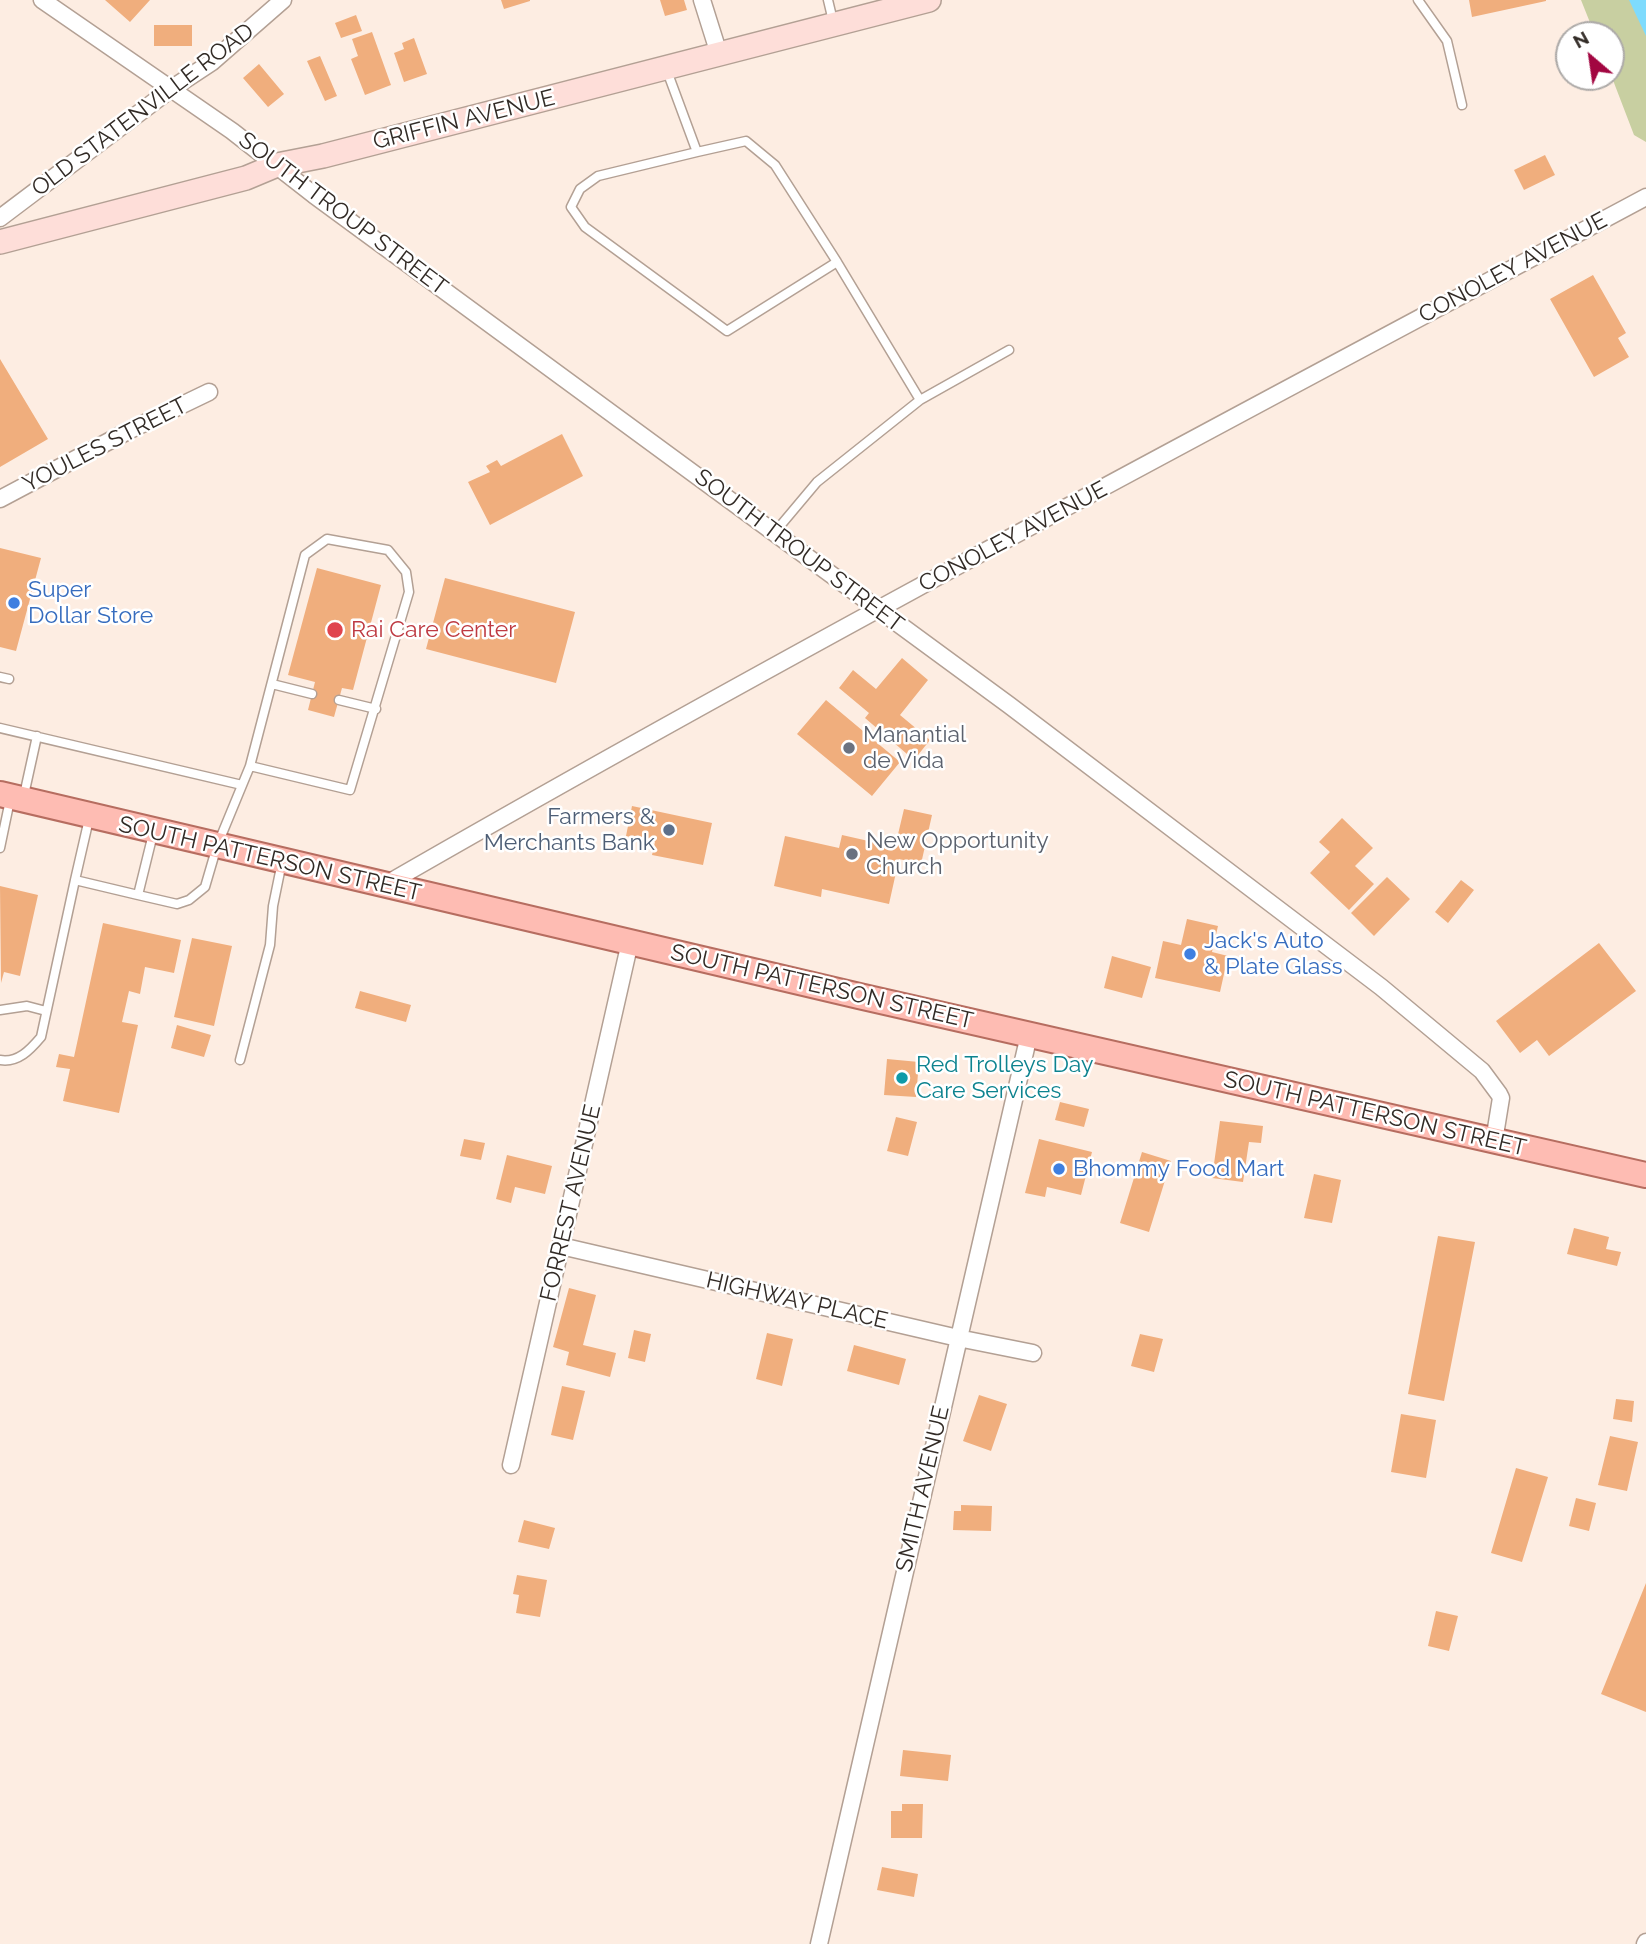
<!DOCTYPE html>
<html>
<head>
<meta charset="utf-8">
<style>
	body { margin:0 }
	#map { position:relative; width:1646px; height:1944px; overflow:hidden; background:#fdede2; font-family:Raleway,sans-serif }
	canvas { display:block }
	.north { position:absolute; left:1555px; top:21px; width:70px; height:70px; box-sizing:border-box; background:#fff; border:2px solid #adaaa8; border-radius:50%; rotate:331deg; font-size:19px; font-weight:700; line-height:28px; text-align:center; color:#322b26 }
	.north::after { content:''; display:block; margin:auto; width:24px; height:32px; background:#a20641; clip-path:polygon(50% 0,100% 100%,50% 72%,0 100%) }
</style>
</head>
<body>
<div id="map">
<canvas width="1646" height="1944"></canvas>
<div class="north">N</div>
</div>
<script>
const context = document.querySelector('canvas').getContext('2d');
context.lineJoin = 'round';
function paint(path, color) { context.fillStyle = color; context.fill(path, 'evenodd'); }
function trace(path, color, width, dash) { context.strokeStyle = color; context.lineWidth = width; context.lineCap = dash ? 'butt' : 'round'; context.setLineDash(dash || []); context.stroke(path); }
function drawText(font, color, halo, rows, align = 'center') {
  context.font = font + ' Raleway,sans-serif'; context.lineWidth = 5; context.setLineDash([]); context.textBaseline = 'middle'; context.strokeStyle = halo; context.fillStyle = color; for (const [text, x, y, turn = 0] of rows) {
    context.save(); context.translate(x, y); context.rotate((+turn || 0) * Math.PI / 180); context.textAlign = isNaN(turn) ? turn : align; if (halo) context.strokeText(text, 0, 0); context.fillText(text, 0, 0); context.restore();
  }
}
const green = new Path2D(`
	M1581,0H1646V142L1634,135L1611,75V35H1595Z`);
const water = new Path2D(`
	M1629,0H1646V36Z`);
const building = new Path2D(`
	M105,0H150L130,22Z
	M501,0H530V1L504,9Z
	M660,0H684L687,10L665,16Z
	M1469,0H1546V1L1472,17Z
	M356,15L362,31L341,38L335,23Z
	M154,25H192V46H154Z
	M372,32L391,85L365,95L351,59L358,56L352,39Z
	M414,38L427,74L404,82L394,53L404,49L402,43Z
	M320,56L337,96L325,101L307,61Z
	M259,64L284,94L268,107L243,78Z
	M1545,155L1555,175L1524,190L1514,170Z
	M1593,275L1626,333L1618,338L1629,357L1594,377L1550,299Z
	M0,359L48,439L0,467Z
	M562,434L583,476L490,525L468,482L490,472L486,466L497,460L501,466Z
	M0,548L41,558L16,651L0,647Z
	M317,568L381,585L353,690L342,688L334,717L308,710L315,682L288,675Z
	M445,578L575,612L556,683L426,649Z
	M902,658L928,680L900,715L930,740L914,760L865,718L869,713L839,688L853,670L876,689Z
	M826,700L900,762L872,796L797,734Z
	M632,806L712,823L703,865L652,855L655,842L626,836Z
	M904,809L932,815L921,864L899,859L889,904L822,889L821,897L774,886L785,836L839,848L842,835L895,847Z
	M1342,818L1373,848L1355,866L1374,884L1349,910L1310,873L1330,852L1319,842Z
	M1387,877L1410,899L1374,936L1351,913Z
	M1461,880L1474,890L1448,923L1435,912Z
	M0,886L38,895L20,976L4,972L1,983Z
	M1187,919L1218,926L1212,952L1228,956L1220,992L1155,978L1163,941L1181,945Z
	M103,923L181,940L174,973L145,967L140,994L129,991L122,1022L138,1025L119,1113L63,1101L70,1069L56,1067L59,1054L74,1057Z
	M192,938L232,946L214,1026L174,1017Z
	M1599,943L1636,991L1549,1056L1537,1040L1520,1053L1496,1021Z
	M1112,956L1151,967L1142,998L1104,988Z
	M360,991L411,1005L406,1022L355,1008Z
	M177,1025L211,1035L204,1057L171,1048Z
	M887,1059L919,1062L916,1097L884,1095Z
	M1060,1102L1089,1109L1084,1127L1055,1120Z
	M896,1117L917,1122L908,1156L887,1151Z
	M1220,1121L1263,1126L1261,1143L1249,1142L1243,1182L1212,1178Z
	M464,1139L485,1143L481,1160L460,1156Z
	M1039,1139L1092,1152L1081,1195L1047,1187L1045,1197L1025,1193Z
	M1142,1152L1171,1161L1149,1232L1120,1223Z
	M507,1155L552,1166L545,1194L515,1187L511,1203L496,1199Z
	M1314,1174L1341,1180L1332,1223L1304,1218Z
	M1574,1228L1609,1237L1606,1249L1621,1252L1617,1266L1567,1254Z
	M1438,1236L1475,1242L1444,1401L1408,1394Z
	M569,1288L596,1295L583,1345L616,1353L610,1377L566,1365L569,1352L553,1347Z
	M634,1330L651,1334L645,1362L628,1358Z
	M767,1333L793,1339L782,1386L756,1379Z
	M1140,1334L1163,1339L1154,1372L1131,1366Z
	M854,1345L906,1359L899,1385L847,1371Z
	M562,1386L585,1391L573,1440L551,1435Z
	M979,1395L1007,1404L991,1451L963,1441Z
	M1616,1399L1634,1401L1632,1422L1613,1419Z
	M1401,1414L1436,1420L1426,1478L1391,1472Z
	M1610,1436L1638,1442L1627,1491L1598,1485Z
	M1516,1468L1548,1477L1522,1562L1491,1553Z
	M1576,1498L1596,1503L1589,1531L1569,1526Z
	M961,1505L992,1506L991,1531L953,1530L954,1511H961Z
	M524,1520L555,1528L549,1549L518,1542Z
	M517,1575L547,1580L540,1617L516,1613L519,1595L513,1594Z
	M1646,1583V1712L1601,1694Z
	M1436,1611L1458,1616L1449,1651L1428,1646Z
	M903,1750L951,1755L948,1781L900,1776Z
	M902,1804H923L922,1838H891V1811H902Z
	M882,1867L918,1874L914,1897L877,1890Z`);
const lane = new Path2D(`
	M828,0L833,21
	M1418,0L1447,41L1462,105
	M667,71L697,152L598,176L580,189L571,207L585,227L727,331L837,262L775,165L746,141L697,152
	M837,262L920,400
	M775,532L817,482L920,400L1009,350
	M0,677L9,679
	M272,684L312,694
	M339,700L376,709
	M0,728L242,785
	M24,795L37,736
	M89,819L75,880L138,895L153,834
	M0,848L10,800
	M138,895L177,904L189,900L205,887L217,846L250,766L350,790L409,592L406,572L388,550L327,539L305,555L250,766
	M0,1010L27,1006L46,1011
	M0,1060C18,1063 30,1050 41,1037L75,880
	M240,1060L270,945L273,906L282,862`);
const street = new Path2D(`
	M42,0L232,131L314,195L1009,705L1381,987L1482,1071L1499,1094L1501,1098L1494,1141
	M702,0L719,54
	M0,218L171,89L212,62L283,0
	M0,499L130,430L209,392
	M385,885C800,646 1224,423 1646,197
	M561,1246L958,1338L1033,1353
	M511,1465L630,942
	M819,1944L1029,1035
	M1645,1944L1646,1942`);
const secondary = new Path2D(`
	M0,242L246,178L277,165L323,156L929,0`);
const primary = new Path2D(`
	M0,794L859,996L1646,1175`);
const markers = [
	[14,603,7,"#3f7fe0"],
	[335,630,9,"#e0444e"],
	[849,748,7,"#6b7280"],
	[669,830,7,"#5c6f8a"],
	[852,854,7,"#6b7280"],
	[1190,954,7,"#3f7fe0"],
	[902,1078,7,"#0f9aa8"],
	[1059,1169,7,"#3f7fe0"]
];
const streetNames = [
	["OLD STATENVILLE ROAD",143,110,-37],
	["GRIFFIN AVENUE",464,120,-14],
	["SOUTH TROUP STREET",343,214,37],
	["CONOLEY AVENUE",1513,268,-28],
	["YOULES STREET",105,445,-27],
	["CONOLEY AVENUE",1013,537,-28],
	["SOUTH TROUP STREET",799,551,37],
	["SOUTH PATTERSON STREET",270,859,13],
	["SOUTH PATTERSON STREET",822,987,13],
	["SOUTH PATTERSON STREET",1375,1114,13],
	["FORREST AVENUE",571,1203,-77],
	["HIGHWAY PLACE",797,1301,13],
	["SMITH AVENUE",923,1489,-77]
];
const shopNames = [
	["Super",28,590],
	["Dollar Store",28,616],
	["Jack's Auto",1204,941],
	["& Plate Glass",1204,967],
	["Bhommy Food Mart",1073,1169]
];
const healthNames = [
	["Rai Care Center",351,630]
];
const worshipNames = [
	["Manantial",863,735],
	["de Vida",863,761],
	["New Opportunity",866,841],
	["Church",866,867]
];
const serviceNames = [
	["Farmers &",655,817],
	["Merchants Bank",655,843]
];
const cultureNames = [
	["Red Trolleys Day",916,1065],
	["Care Services",916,1091]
];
paint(green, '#c8cfa1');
paint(water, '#7edbfd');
paint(building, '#f0ae7d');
trace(lane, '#b3a094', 11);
trace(street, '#b3a094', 19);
trace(secondary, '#b3a094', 26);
trace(primary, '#b66d60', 28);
trace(lane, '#fff', 8);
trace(street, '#fff', 16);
trace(secondary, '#feded9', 23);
trace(primary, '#febcb3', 24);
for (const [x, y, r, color] of markers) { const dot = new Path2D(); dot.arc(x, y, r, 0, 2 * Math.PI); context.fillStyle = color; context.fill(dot); trace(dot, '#fff', 2.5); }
drawText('23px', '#322b26', '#fff', streetNames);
drawText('23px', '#366cbe', '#fff', shopNames, 'left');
drawText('23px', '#be3a42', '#fff', healthNames, 'left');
drawText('23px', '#5b616d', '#fff', worshipNames, 'left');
drawText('23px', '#4e5e75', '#fff', serviceNames, 'right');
drawText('23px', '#0d838f', '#fff', cultureNames, 'left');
</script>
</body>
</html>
